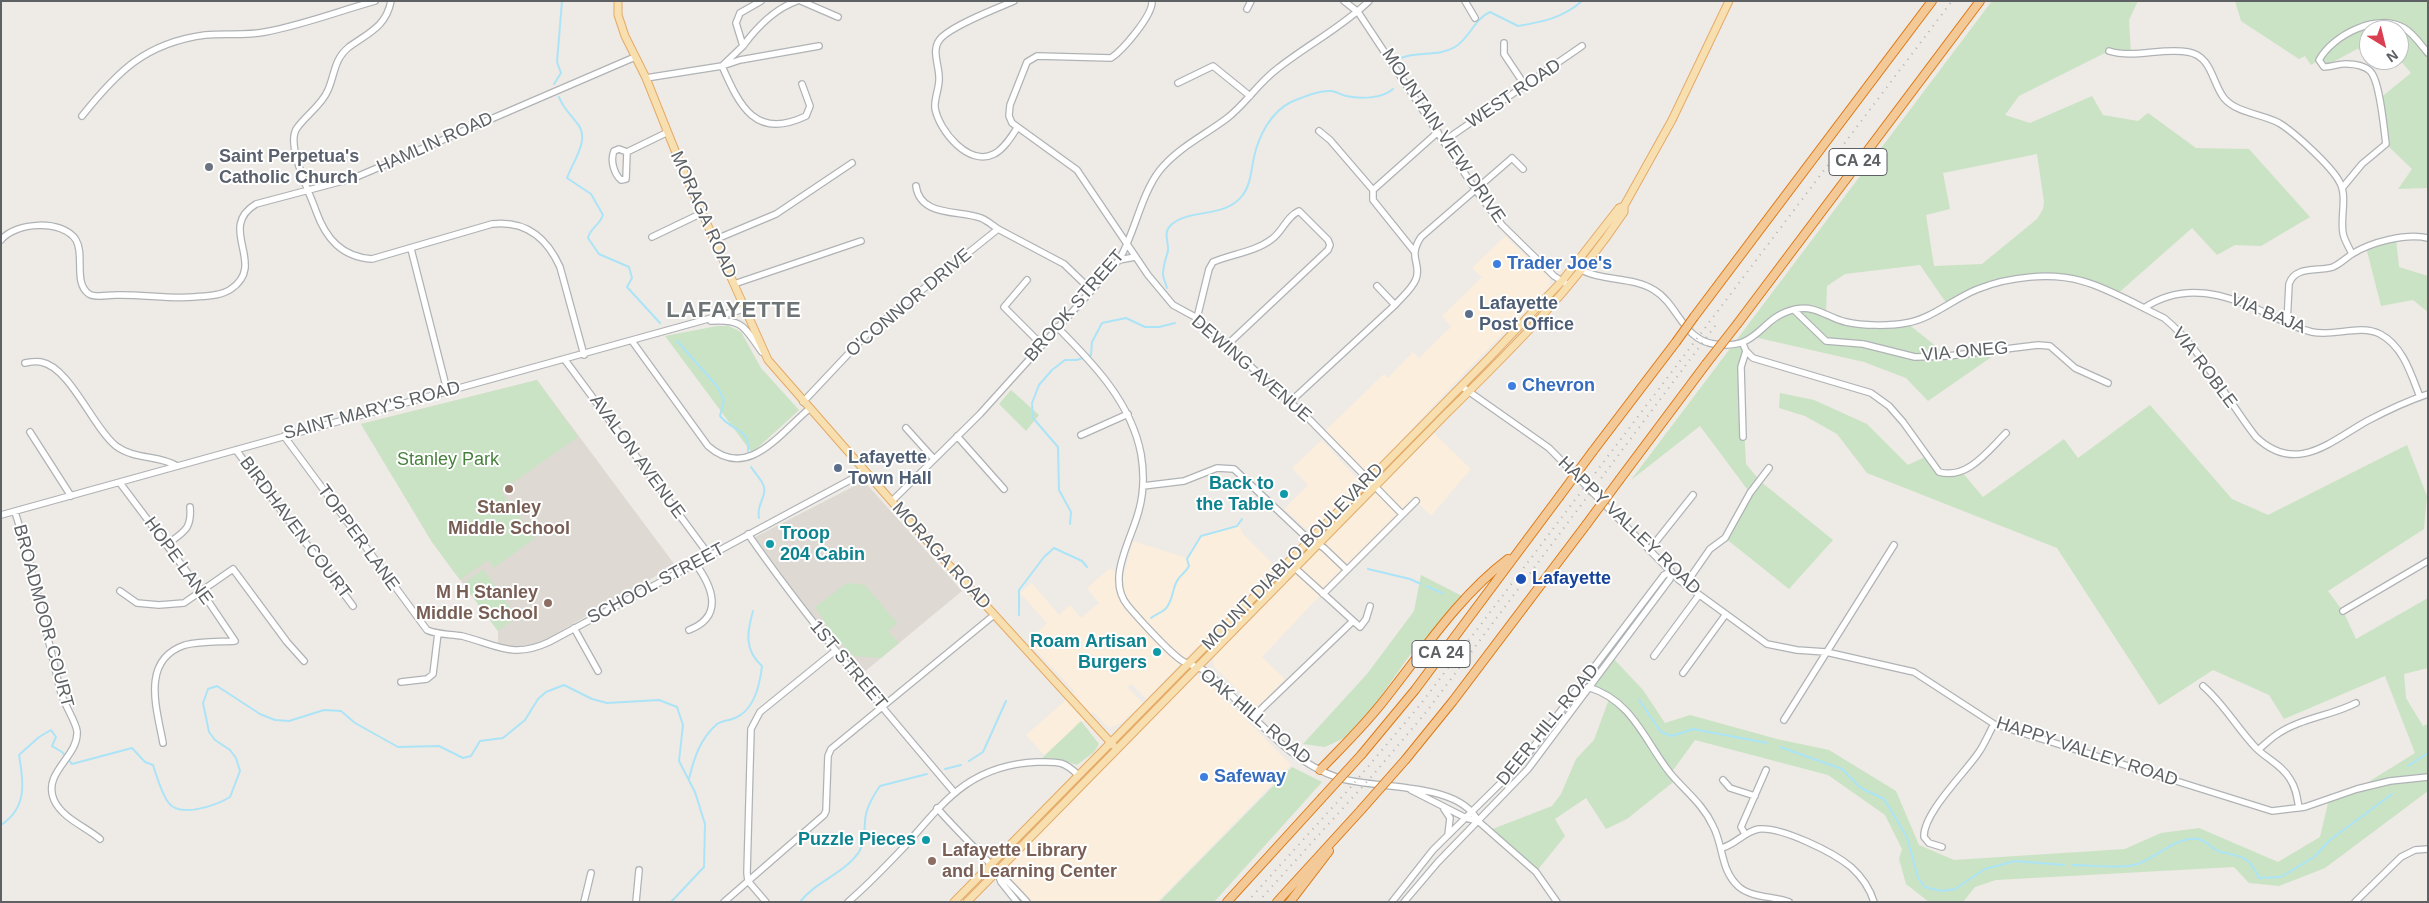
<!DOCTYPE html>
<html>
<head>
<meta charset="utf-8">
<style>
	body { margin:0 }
	#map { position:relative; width:2429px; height:903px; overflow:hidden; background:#eeeae5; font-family:Helvetica,sans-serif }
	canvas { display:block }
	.frame { position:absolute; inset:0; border:2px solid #5d6164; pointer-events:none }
	.north { position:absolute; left:2359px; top:20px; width:50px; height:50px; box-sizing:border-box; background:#fff; border:1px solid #bec0c1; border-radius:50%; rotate:144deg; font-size:14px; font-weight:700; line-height:20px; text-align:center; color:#5d6164 }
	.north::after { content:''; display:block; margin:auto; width:18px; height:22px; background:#d93f50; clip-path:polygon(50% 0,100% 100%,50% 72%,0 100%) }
</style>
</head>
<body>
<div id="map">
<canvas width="2429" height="903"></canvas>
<div class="frame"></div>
<div class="north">N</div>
</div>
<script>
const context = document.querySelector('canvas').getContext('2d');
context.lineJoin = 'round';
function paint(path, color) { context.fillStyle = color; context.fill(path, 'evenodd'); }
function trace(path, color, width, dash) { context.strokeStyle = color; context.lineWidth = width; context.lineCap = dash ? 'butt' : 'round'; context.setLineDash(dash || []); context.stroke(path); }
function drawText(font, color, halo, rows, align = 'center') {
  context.font = font + ' Helvetica,sans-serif'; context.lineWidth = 4; context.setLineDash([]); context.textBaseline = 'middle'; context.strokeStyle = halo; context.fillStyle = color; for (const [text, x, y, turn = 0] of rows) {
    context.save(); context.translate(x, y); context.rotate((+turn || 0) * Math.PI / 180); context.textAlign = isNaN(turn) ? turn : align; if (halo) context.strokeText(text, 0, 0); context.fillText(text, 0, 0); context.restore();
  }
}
const commercial = new Path2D(`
	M1505,236L1550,278V286L1463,374L1367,477L1324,432L1384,374L1388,378L1413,352L1419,358L1451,327L1442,316L1482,277L1472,268Z
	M1434,433L1471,469L1431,516L1415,500L1343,571L1262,657L1285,679L1257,708L1214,667L1213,658Z
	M1322,440L1359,481L1313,531L1309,532L1284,509L1308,485L1292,468Z
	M1238,524L1244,535L1276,567L1146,699L1132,684L1127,687L1143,703L1120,724L1109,728L1093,712L1044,755L1026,735L1075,692L1028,642L1047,623L1020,593L1032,583L1059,615L1070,605L1081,618L1099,603L1087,588L1109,569L1124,573L1133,541L1187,558L1199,537L1215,530Z
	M1202,675L1291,765L1157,902H1030L1000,867L1192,676Z`);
const education = new Path2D(`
	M537,380L675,565L526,651L498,646V631L432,542L361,424Z
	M864,481L962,591L863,673L829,640L755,537Z`);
const green = new Path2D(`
	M1992,1H2138L2129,20L2131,54L2109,51L2019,96L2005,115L2030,123L2092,96L2103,115L2138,121L2148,113L2196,148L2249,149L2310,217L2261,246L2235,245L2217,255L2192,228L2115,296L2082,281L2052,277L1993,284L1947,304L1920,265L1845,274L1827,286L1826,313L1846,322L1907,323L1948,356L2003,349L1928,401L1906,378L1864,362L1754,337L1743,346L1746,352L1741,367L1746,464L1760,481L1833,540L1789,589L1725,538L1750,493L1700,426L1631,480ZM2037,154L2044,202L2043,209L2037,219L1982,264L1934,266L1926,215L1950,209L1943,173Z
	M2235,1H2428V188L2398,189L2412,169L2386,144L2379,99L2411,73L2399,59V30H2369V50L2357,49L2324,67L2319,60L2311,65L2305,56L2299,59L2241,21Z
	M2396,239L2399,267L2428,276V312L2413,300L2381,306L2366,247Z
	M717,326H729L741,332L761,368L799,410L752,453L665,336Z
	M537,380L578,437L501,491L535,538L494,568L488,560L460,580L432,542L361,424Z
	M1011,390L1039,415L1026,431L999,404Z
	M1780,393L1814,400L1867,424L1908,465L1927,456L1939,472H1962L1983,497L2064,439L2078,458L2150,405L2232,499L2268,515L2407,445L2427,496L2424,529L2328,591L2343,611L2356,639L2428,598V668L2404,674L2406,698L2423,726L2428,724V791L2325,868L2279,886L2249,883L2234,867L1996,880L1975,887L1963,902H1929L1906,884L1899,859L1902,849L1885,815L1828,775L1695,740L1671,773L1677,779L1627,819L1606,829L1586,798L1555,819L1565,836L1536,872L1490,830L1552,806L1561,794L1576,759L1594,740L1609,699L1590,687L1612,657L1643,690L1665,723L1690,715L1777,739L1829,750L1896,791L1919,845L1954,860L2125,849L2161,833L2199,828L2278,862L2320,837L2329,799L2357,789L2415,753L2385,676L2284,719L2269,695L2213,670L2159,705L2057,548L1867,473L1837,434L1805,416L1779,408Z
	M483,569L517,617L498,631L463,584Z
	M1421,575L1464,597L1410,655L1373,707L1344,738L1325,747L1303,744L1367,674L1414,611Z
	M847,583L865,585L897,623L888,631L899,643L881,658L854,656L834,636L815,607Z
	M1081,721L1099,744L1094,752L1077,765L1059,759L1038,762Z
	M1292,767L1322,782L1214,902H1159Z`);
const stream = new Path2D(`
	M1401,58C1419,51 1438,57 1455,47C1470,38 1474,19 1490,12L1518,26C1542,22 1563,18 1582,1
	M554,84L561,73L557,62L562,1
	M559,97C563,108 570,114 577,123C591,139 573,161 567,178L591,194L603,215C600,225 590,228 588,238L599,254L629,267L632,278L627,287L660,323
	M1167,288C1166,284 1163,278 1163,274C1163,266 1166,258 1168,251C1169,243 1163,233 1170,226C1187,208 1224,219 1242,196C1251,185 1251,170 1254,157C1259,135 1271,112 1291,102C1303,97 1319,90 1331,91C1336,91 1341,95 1346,96C1360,99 1382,99 1393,89
	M677,341L717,386L724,400L720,416C733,432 750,428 748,451
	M751,467C755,473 763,481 764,487C767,497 756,504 759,518
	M1070,524L1071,512L1059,490L1058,447L1033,418L1032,403L1039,385L1052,370L1065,360H1077L1091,355L1092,342L1102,323L1126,318L1145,327H1159L1175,323
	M1368,569L1410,579L1421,584
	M1426,586L1442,593
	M1019,615V590L1044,557L1054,548L1082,561L1087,567
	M1151,618C1156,614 1164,612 1167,607C1174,598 1172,586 1179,578C1183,573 1186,572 1189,566L1187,559L1201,536L1237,526L1242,519
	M1639,700L1661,732L1672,736L1693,729L1767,743
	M1780,747L1842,769L1861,788L1884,799L1907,837L1918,878L1925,887L1941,891L1955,889L1985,869L2015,861L2064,865
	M969,761L983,752L1006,701
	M2408,766L2428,753
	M945,769L961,765
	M689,779C694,758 700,739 717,724C722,720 729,721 735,718C755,710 760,684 762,666C744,650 747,632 753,611
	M1,825C27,808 24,783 19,755L39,737L51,730L56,737L52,746L62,752L72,764L132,748L145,762L153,765C157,777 161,792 168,802C179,819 217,805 230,797L240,771L236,758L230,750L215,740L209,732L203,703L208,689L217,686L260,714L275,720L289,721L324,710L341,711L355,723L398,747L439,746L463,758L471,756L480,741L503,738L525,720L538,699L546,692L564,685L592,699L607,703L659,700L677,707L683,725L679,761L695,792L705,824L704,867L671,902
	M2072,865C2092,865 2115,869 2134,865C2154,861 2174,836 2198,839C2208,841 2212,850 2221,852C2243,857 2249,856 2259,878L2281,877L2314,857L2330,840L2392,794
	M800,902C816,881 844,874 859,852C865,842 864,833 865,822C865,810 873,796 880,786L927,774`);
const minor = new Path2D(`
	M391,1C386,27 368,33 349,47C334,59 335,74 328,90C322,105 306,115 297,128C285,144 310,193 316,211C326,239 342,257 372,259L492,224C526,220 547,238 560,267L584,355
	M801,1L838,17
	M1014,1C995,9 956,24 942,37C930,48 939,64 939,77C940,87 934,98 935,108C939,131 969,167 994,154C1004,149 1011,137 1017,128
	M1152,1C1153,15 1123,50 1111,58L1037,56L1027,62L1010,105L1009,116L1012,123L1077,170L1148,275L1173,305L1197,318L1310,420L1402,514
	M1344,1L1358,12L1475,189L1502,225L1554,276L1565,283
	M1465,1L1475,18
	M1247,9L1251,1
	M1504,43V54L1526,87
	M743,46C757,27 774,9 797,1
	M2109,51C2134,59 2163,47 2188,52C2212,56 2212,83 2224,98C2236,113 2263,114 2279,123C2294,132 2331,166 2339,181C2348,195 2340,217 2343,233C2344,240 2349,247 2352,254
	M646,78L722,66L743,46L736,23L740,13L761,1
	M1178,83L1213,66L1250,96
	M802,84L810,106L806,116C756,140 740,107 722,66L740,60L819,46
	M82,116C117,72 145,43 205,35C225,33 245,36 265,32C303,25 339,11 375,1
	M1319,131L1330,140L1373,190
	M1444,141L1582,46
	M627,152L626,179L621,180C614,174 610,160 614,151L619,149L627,152L666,133
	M916,186C920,217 959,210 981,218C988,221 992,225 998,229L1064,264L1091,290
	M2343,187L2362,164L2386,144C2384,130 2380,80 2370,71C2365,66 2355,64 2348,64C2340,63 2332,67 2324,67L2319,60C2333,35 2376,13 2404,28C2413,33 2421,45 2428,53
	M652,237L702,213
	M1,240C15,222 63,219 76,240C85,255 73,283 89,294C95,298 107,295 115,295C141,294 168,299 194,297C206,296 221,296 231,289C268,264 216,228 256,204L354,178L635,57
	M714,240L776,214L852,163
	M411,249L447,390
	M1414,251L1373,200V190L1438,132
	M1119,260L1135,257
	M1578,268C1601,282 1632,276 1654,290C1678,304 1683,340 1714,344C1761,351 1758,317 1796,309C1816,305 1828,318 1846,322C1863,326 1890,326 1906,323C1932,319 1954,298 1978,289C2008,277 2050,272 2082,281C2106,287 2141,307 2164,318C2200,347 2227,400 2256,437C2296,475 2330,442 2367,421C2386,411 2407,401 2428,394
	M1027,280L1004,307L1041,344
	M734,284L861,241
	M1377,286L1395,305
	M2144,308C2184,281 2226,294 2266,313C2281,320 2295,328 2312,332C2334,337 2359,324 2380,334C2403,346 2411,374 2420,397
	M1794,310L1826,341L1863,344L1915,357L1948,356L2038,345L2050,346L2075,368L2108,383
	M1197,318L1209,269L1213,262C1232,254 1255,252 1272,239C1283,231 1286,217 1299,211L1328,240L1330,245L1328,250L1227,345
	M711,321C745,319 744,328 762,352
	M2287,323L2289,284C2295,265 2319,272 2333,267C2340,264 2346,258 2352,254C2371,242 2406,233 2428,238
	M1057,327C1093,363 1131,402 1141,454C1144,472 1144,492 1139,510C1132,539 1105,579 1128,606C1139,619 1168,651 1181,660C1188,665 1198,666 1205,671C1249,707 1283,760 1339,778C1377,790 1458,781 1478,821L1536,872L1557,902
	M632,341L708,446C748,481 779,434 809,409
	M1743,344L1746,351L1753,358L1871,393L1889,406L1903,422L1939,472C1967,480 1988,451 2006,433
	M565,360L709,555
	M25,363C30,362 36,361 41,362C70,367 93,428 116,446C135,460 159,455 177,466
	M1461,386L1549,448L1679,580L1767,644L1797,650L1826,652L1914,672L1994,724L2272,811L2305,807L2357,789L2390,781L2428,777
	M803,402L867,334L998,229
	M1289,403L1395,305C1402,297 1412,289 1416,279C1422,263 1407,258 1421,237L1512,158L1523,169
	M906,428L934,459
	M30,432L71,496
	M1081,435L1128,414
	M284,436L427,630C438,635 451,634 462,636C497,645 513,659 549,642L865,472
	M957,436L1004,489
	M1743,437L1741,367L1746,351
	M236,450L353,606
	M120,483L202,592L235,641C219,642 200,641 185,645C140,660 157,709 163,743
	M1143,486L1184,481L1217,468L1234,469L1305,536L1324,548L1346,569
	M892,501L980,414L1119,260C1135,233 1141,194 1160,170C1178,148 1203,136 1226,119C1245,105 1258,83 1277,69C1307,45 1341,28 1369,1
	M15,512C34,571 46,632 61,693C64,704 76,722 77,731C79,757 42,772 54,800C62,818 86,827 100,839
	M1,515L744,309
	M748,534C811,625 883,708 954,792
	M166,545C183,532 192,530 190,507
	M1650,549L1693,495
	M1295,568L1360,627L1366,619L1370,606
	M1685,585L1710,549L1725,538L1750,493L1769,468
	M120,591L137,603L159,605L184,603L233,569L287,642L304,661
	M1323,594L1416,501
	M2343,611L2428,561
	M574,628L598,671
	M689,630C725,616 712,586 695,563
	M1654,656L1699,595
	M1683,673L1726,614
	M401,682L427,679L433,674L438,633
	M2203,686C2224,704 2237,728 2256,748C2267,759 2282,765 2290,779C2296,788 2297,797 2299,808
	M1588,687C1633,701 1644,740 1670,773C1685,791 1703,804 1713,826C1724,847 1720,870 1739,887C1752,898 1774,896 1789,902
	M1253,717L1353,621
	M1784,720L1894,545
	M2258,750C2264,745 2270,739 2276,735C2300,718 2331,716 2356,703
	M1723,780L1730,788L1755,796
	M1411,790L1466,818L1478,821
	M937,808C966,841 998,870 1027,902
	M1444,809L1450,818L1448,835
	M1745,834L1741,827L1766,770
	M1942,847L1929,843L1924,837C1923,813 1965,773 1979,752C1985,743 1989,733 1994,724
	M1722,848C1736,844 1745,831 1759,829C1782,827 1833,852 1851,867C1861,876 1870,889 1874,902
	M997,871L1001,882L1017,902
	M584,902L591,873
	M636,902L639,870
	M724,902L824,815L826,811L828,756L831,749L994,615
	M766,902L748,881L747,873L751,729L760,712L835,651
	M848,902C869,884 887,865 906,845C945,800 971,765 1037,762C1057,762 1063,760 1078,775
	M1392,902L1433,850L1522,762L1664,575L1671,571
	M1404,902L1438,862L1528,769L1670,579L1671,571
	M2355,902L2401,857L2415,850L2428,849`);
const major = new Path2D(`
	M618,1V15L625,36L646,78L682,168L768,360L908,520L1113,745
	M954,902L1490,357L1562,281L1619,208L1624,206
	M967,902L1444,416C1512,349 1571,291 1624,212V206L1672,120L1729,1`);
const highway = new Path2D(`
	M1694,317L1932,1
	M1738,323L1980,1
	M1593,451L1676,342
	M1620,479L1706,364
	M1362,754L1415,690L1559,497
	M1406,759L1453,701L1586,525
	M1320,770C1342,747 1365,725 1385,699C1423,651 1459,596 1508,559
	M1227,902L1321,799
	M1277,902L1361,810
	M1290,902L1329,851`);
const rail = new Path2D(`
	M1247,902L1350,788L1420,705L1952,1
	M1258,902L1373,775L1427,711L1718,322`);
const highwayBridge = new Path2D(`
	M1676,342L1694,317
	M1706,364L1738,323
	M1559,497L1593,451
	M1586,525L1620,479
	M1321,799L1362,754
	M1361,810L1406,759`);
const markers = [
	[209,167,5,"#6b7280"],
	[1497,264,5,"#3f7fe0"],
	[1469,314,5,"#5c6f8a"],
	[1512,386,5,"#3f7fe0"],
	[838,468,5,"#5c6f8a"],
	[509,489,5,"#8d6e63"],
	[1284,494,5,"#0f9aa8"],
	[770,544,5,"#0f9aa8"],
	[1521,579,6,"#1a4fb4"],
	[548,603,5,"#8d6e63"],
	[1157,652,5,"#0f9aa8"],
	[1204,777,5,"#3f7fe0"],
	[926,840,5,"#0f9aa8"],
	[932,861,5,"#8d6e63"]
];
const shields = [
	[1858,162,58],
	[1441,654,58]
];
const shieldNames = [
	["CA 24",1858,162],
	["CA 24",1441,654]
];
const streetNames = [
	["WEST ROAD",1514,94,-34],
	["MOUNTAIN VIEW DRIVE",1443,136,56],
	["HAMLIN ROAD",435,143,-24],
	["MORAGA ROAD",703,215,66],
	["O'CONNOR DRIVE",909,303,-40],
	["BROOK STREET",1075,306,-49],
	["VIA BAJA",2268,314,22],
	["VIA ONEG",1965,352,-5],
	["VIA ROBLE",2204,368,53],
	["DEWING AVENUE",1251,369,41],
	["SAINT MARY'S ROAD",372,411,-15],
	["AVALON AVENUE",637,457,54],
	["HAPPY VALLEY ROAD",1629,526,44],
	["BIRDHAVEN COURT",295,528,53],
	["TOPPER LANE",358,538,54],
	["MORAGA ROAD",941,556,48],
	["MOUNT DIABLO BOULEVARD",1293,557,-46],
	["HOPE LANE",178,561,54],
	["SCHOOL STREET",656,584,-28],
	["BROADMOOR COURT",43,616,75],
	["1ST STREET",848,665,50],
	["OAK HILL ROAD",1255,717,40],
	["DEER HILL ROAD",1548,725,-51],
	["HAPPY VALLEY ROAD",2087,752,18]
];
const worshipNames = [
	["Saint Perpetua's",219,157],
	["Catholic Church",219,178]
];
const shopNames = [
	["Trader Joe's",1507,264],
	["Chevron",1522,386],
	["Safeway",1214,777]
];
const serviceNames = [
	["Lafayette",1479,304],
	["Post Office",1479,325],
	["Lafayette",848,458],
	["Town Hall",848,479]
];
const parkNames = [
	["Stanley Park",448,460]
];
const cultureNames = [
	["Back to",1274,484],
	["the Table",1274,505],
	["Troop",780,534,"left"],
	["204 Cabin",780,555,"left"],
	["Roam Artisan",1147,642],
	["Burgers",1147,663],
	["Puzzle Pieces",916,840]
];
const educationNames = [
	["Stanley",509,508],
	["Middle School",509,529],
	["M H Stanley",538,593,"right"],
	["Middle School",538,614,"right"],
	["Lafayette Library",942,851,"left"],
	["and Learning Center",942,872,"left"]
];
const transitNames = [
	["Lafayette",1532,579]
];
const districtNames = [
	["LAFAYETTE",734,311]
];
paint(commercial, '#fbeedd');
paint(education, '#dedad3');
paint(green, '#cae3c4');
trace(stream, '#ace4f7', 2);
trace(minor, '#b0b3b6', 8);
trace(major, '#e5aa67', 9);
trace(highway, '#de7915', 10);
trace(minor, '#fff', 5.5);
trace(major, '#f8dfb0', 7);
trace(highway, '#f3ca97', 8);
trace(rail, '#b1b2b2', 2, [1, 6]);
trace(highwayBridge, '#de7915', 10, []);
trace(highwayBridge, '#f3ca97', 8);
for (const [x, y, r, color] of markers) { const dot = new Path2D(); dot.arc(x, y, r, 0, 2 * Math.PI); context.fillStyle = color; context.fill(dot); trace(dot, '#fff', 2); }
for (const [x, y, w] of shields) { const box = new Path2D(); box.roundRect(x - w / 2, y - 13.5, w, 27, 4); context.fillStyle = '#fff'; context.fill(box); trace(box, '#5d6164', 1); }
drawText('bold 16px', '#5d6164', null, shieldNames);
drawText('18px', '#5d6164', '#fff', streetNames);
drawText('bold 18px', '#5b616d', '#fff', worshipNames, 'left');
drawText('bold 18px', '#366cbe', '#fff', shopNames, 'left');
drawText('bold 18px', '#4e5e75', '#fff', serviceNames, 'left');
drawText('18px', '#47823d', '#fff', parkNames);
drawText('bold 18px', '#0d838f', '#fff', cultureNames, 'right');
drawText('bold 18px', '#785e54', '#fff', educationNames);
drawText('bold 18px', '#164399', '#fff', transitNames, 'left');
context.letterSpacing = '1px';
drawText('bold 22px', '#6e7376', '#fff', districtNames);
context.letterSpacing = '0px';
</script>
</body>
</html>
